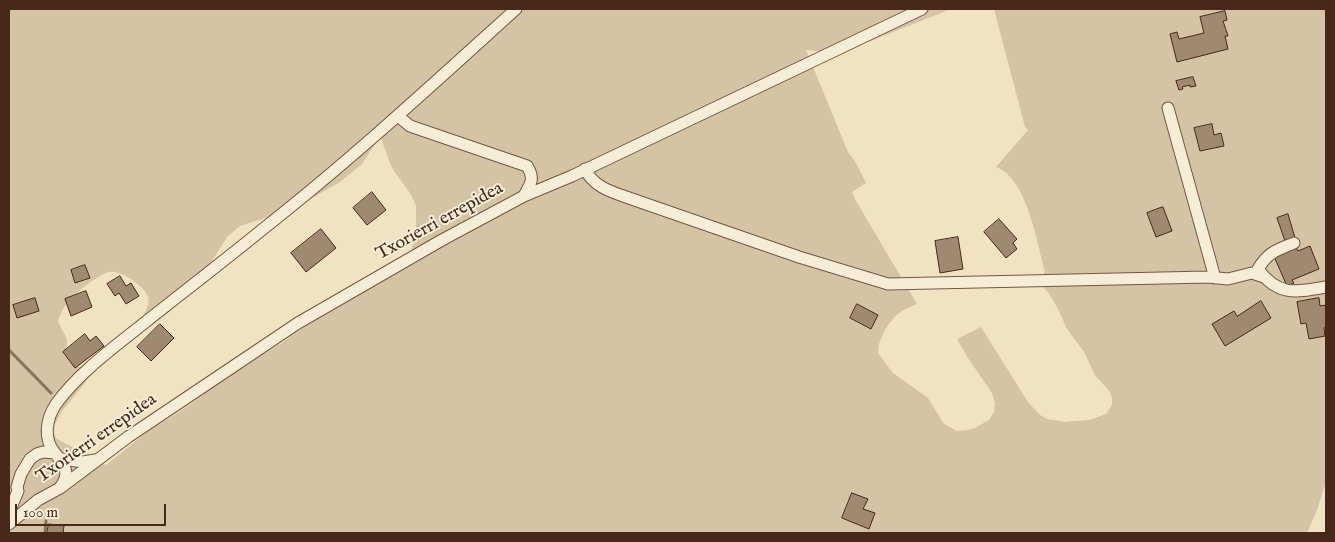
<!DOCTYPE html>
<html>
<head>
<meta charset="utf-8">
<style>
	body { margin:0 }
	#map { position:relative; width:1335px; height:542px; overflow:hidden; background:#f1e3c1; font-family:"IM FELL English",serif }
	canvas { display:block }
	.frame { position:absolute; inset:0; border:10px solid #472819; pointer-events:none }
	.scale { position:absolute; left:15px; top:504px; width:151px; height:22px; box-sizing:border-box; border:2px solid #472819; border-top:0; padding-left:6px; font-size:15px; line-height:18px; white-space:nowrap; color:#472819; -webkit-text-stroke:4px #f6edd7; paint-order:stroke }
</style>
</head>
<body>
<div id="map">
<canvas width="1335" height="542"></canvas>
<div class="frame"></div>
<div class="scale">100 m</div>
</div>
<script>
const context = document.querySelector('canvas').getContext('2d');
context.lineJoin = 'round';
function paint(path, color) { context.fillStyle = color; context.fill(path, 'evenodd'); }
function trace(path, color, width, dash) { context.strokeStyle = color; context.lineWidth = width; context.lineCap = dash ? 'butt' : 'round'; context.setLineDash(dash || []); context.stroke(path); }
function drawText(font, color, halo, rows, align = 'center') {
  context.font = font + ' "IM FELL English",serif'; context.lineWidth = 4; context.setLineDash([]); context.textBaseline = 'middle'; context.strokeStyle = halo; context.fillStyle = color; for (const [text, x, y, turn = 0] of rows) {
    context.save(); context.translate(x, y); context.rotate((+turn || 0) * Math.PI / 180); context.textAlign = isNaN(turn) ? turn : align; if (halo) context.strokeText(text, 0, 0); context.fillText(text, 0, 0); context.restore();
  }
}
const green = new Path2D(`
	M9,9H951L833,56L817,51L806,50L848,152L856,163L866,183L852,192L856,201L917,304C912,306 907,308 902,311C890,319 878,338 878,353L893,373L928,398L944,424L957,431L967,430L975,428L989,420L994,412L995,403L992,393L968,358L957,339L981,327L1028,402L1040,415L1047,419L1065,422L1089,420L1106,414L1112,405V398L1110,392L1095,375L1084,352L1067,329L1058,309L1048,292L1039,283L1045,272C1037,243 1027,178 996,167L1028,130L1025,127L994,9H1326V481L1317,510L1307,533H9ZM380,136L392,168L412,196L416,206V232L408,265L333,306L282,343L231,374L185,408L147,432L106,465L57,439L54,433L55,424L63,410L85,383L93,369L75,366L66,353L67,339L58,322C59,316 63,309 66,304C71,296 99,274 109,272C120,269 145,286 148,297C150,305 145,312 142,319L153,325L169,312L187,294L204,273L228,236L240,226L293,209L340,182L362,164Z`);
const stream = new Path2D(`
	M9,350L51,393
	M45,533L46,521`);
const building = new Path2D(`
	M1225,11L1227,20L1223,21L1228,36H1225L1228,49L1177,62L1170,34L1177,32L1179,39L1204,33L1200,17Z
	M1193,77L1196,86L1190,87V85L1182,87L1183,89L1179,90L1176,81Z
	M1212,124L1214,135L1221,133L1224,146L1200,151L1194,128Z
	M372,192L386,210L367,225L353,208Z
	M1163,207L1172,231L1156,237L1147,213Z
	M1288,214L1295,238L1285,241L1277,218Z
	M999,219L1017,239L1013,243L1017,249L1006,258L984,232Z
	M321,229L336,248L306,272L291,253Z
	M958,237L963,269L940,273L935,241Z
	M1295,245L1298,251L1310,246L1319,269L1292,280L1294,283L1287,286L1273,254Z
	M85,265L90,278L75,283L71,270Z
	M120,276L126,286L131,283L139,296L126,304L119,293L115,296L107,284Z
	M86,291L92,307L71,316L65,299Z
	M35,298L39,311L17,318L13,305Z
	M1319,298L1320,306L1326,305V327L1324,328L1325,336L1309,339L1306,323L1301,324L1297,302Z
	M1261,301L1271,318L1225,346L1212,324L1234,311L1237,316Z
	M857,304L878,315L871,329L850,318Z
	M160,324L174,338L151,361L137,347Z
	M85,334L90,341L96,336L104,346L75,368L63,352Z
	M852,493L868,499L863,509L875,513L869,529L842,518Z
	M49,524L64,526L63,533H47Z`);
const minor = new Path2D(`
	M1168,108L1215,278
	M398,116L410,126L527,166C535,179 531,183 524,196
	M585,169C593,186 609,191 626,197L799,257L888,284L1208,277L1228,279L1252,273L1264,277
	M1294,243C1277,250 1268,252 1258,269C1278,297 1297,292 1326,287
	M62,459L83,462L95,460
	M61,486C71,472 64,465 55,453C43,439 46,419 56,404C80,371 116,346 148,320C186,290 225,260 263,229C351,160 433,84 516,9
	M9,512L18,491L17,487L21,474L30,459L37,454L43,452L55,453
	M9,524L38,500L60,488L128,437L298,323L442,240L524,196L572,176L922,9`);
const streetNames = [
	["Txorierri errepidea",440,222,-29],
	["Txorierri errepidea",97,439,-35]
];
paint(green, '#d4c3a4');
trace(stream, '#8a725c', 3);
paint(building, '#9f8970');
trace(building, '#472819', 1);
trace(minor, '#725743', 13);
trace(minor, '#f6edd7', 11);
drawText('18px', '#472819', '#f6edd7', streetNames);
</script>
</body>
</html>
